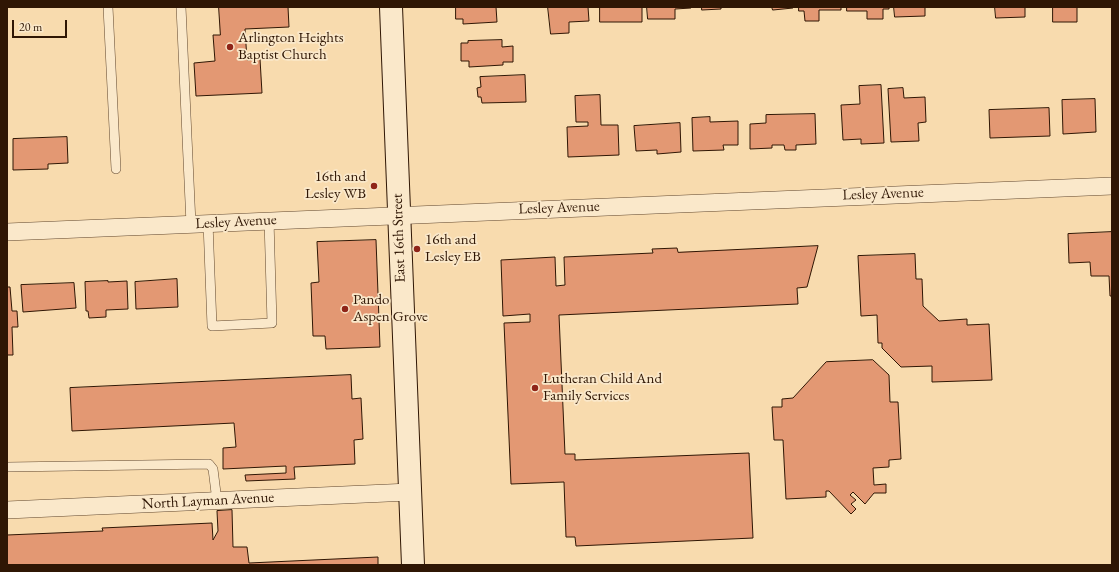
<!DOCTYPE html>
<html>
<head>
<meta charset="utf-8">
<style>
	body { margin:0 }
	#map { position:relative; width:1119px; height:572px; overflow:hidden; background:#f8dbae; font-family:"EB Garamond",serif }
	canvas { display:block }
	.frame { position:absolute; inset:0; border:8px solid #2f1604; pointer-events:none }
	.scale { position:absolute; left:12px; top:20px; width:55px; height:18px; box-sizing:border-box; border:2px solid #2f1604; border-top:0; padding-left:5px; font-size:12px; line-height:14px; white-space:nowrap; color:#2f1604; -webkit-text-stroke:3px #fae8ca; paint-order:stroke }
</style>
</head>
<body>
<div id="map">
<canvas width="1119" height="572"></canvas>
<div class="frame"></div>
<div class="scale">20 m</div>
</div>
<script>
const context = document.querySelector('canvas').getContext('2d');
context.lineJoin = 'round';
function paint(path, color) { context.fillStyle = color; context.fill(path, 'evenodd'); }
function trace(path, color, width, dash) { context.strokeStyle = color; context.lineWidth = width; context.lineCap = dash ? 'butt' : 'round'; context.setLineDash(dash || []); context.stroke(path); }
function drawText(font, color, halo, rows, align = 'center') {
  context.font = font + ' "EB Garamond",serif'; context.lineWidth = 3.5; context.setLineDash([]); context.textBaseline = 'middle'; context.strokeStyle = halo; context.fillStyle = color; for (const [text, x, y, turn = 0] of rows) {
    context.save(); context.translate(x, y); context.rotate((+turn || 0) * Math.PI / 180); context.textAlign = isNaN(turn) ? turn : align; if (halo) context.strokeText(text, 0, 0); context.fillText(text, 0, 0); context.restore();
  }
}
const building = new Path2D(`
	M219,7H288L289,27L245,29L247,60L260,59L262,93L196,96L194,63L215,61L213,35H220Z
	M456,7H496L497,22L463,24V19H456Z
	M548,7H588L589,21L569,22V33L551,34Z
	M600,7H642V22H600Z
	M647,7H691V8L675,9V19H648Z
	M702,7H723H721V9L702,10Z
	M772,7H792L793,8L773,10Z
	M799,7H841V10H819V21H805L804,11H799Z
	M847,7H889V9H883V19H867V11H847Z
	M894,7H925V16L895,17Z
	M995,7H1025V17L996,18Z
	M1053,7H1077V22H1053Z
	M502,40V47L513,46V62H503V65L469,67V61H461V43H468V41Z
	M525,75L526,102L482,103L481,97H478L477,88L481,87L480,77Z
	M881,85L884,143L861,144V139L843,140L841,105L860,104L859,86Z
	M903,88L904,98L925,97L926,122L918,123L919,141L891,142L888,89Z
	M600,95L601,125H618L619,155L568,157L567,127L588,126V122H576L575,96Z
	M1095,99L1096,132L1063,134L1062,100Z
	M1049,108L1050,136L990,138L989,110Z
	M815,114L816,144L796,145V150H785L784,145H772V148L750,149V124L766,123V115Z
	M710,117V122L738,121V145H723L724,150L693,151L692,118Z
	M680,123L681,152L657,154V150L636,151L634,126Z
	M67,137L68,163L48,164V169L13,170V139Z
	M1112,232V296H1110L1109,276H1091L1090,262L1069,263L1068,234Z
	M376,240L380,347L326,349L325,336H313L311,283L319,282L317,242Z
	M818,246L807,287L797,288L798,304L559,315L565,454H575V460L749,453L753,538L576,546L575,537H566L564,482L511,484L504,323L530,322V314L503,316L501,260L555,257L556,286L565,285L564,257L653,253L652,249L677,248L678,252Z
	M915,254L916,279H922L923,306L939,321L967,319V325L989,324L992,380L932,382V366L901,367L882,348V343H878L877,315L861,316L858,256Z
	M177,279L178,307L136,309L135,282Z
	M108,281V282L127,281L128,309L106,310V317L89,318L88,311H86L85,282Z
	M74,283L76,308L23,312L21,285Z
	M7,287H10L12,311H17L18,327H12L13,355H7Z
	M873,360L889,375L890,402H898L901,459L889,460V467L873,468L874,485L886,484V493H874L865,504L853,492L850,495L856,500L851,504L856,509L851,514L829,491H826V497L786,499L783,440H774L772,407H782V399L793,398L826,362Z
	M351,375L352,399L361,398L363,439L354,440L355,464L294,467L295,479L246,481L245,475L286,473V466L223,469V448L236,447L234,423L72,431L70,388Z
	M232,510L233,547H247L249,563L378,557V565H7V535L103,531L102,528L212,523L213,540L218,531L217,511Z`);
const lane = new Path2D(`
	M108,7L116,169
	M181,7L191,224
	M208,223L212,326L272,323L269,220
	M7,467L209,464L213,469L217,501`);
const street = new Path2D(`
	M7,232L1112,186
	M7,510L410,492`);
const secondary = new Path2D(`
	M391,7L413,565`);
const markers = [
	[230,47,4,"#8f2418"],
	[374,186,4,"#8f2418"],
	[417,249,4,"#8f2418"],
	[345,309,4,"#8f2418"],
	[535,388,4,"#8f2418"]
];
const poiNames = [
	["Arlington Heights",238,38],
	["Baptist Church",238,55],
	["16th and",366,177,"right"],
	["Lesley WB",366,194,"right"],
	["16th and",425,240],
	["Lesley EB",425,257],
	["Pando",353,300],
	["Aspen Grove",353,317],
	["Lutheran Child And",543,379],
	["Family Services",543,396]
];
const streetNames = [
	["Lesley Avenue",883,194,-2],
	["Lesley Avenue",559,208,-2],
	["Lesley Avenue",236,222,-3],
	["East 16th Street",399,238,-92],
	["North Layman Avenue",208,501,-3]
];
paint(building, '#e39873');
trace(building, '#2f1604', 1);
trace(lane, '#61472e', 10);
trace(street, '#61472e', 18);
trace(secondary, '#2f1604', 24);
trace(lane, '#fae8ca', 9);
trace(street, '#fae8ca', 17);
trace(secondary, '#fae8ca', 22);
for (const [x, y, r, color] of markers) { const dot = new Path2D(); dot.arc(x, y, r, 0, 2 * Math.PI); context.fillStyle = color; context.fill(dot); trace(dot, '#fae8ca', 1.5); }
drawText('15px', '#2f1604', '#fae8ca', poiNames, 'left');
drawText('15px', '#2f1604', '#fae8ca', streetNames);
</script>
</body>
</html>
